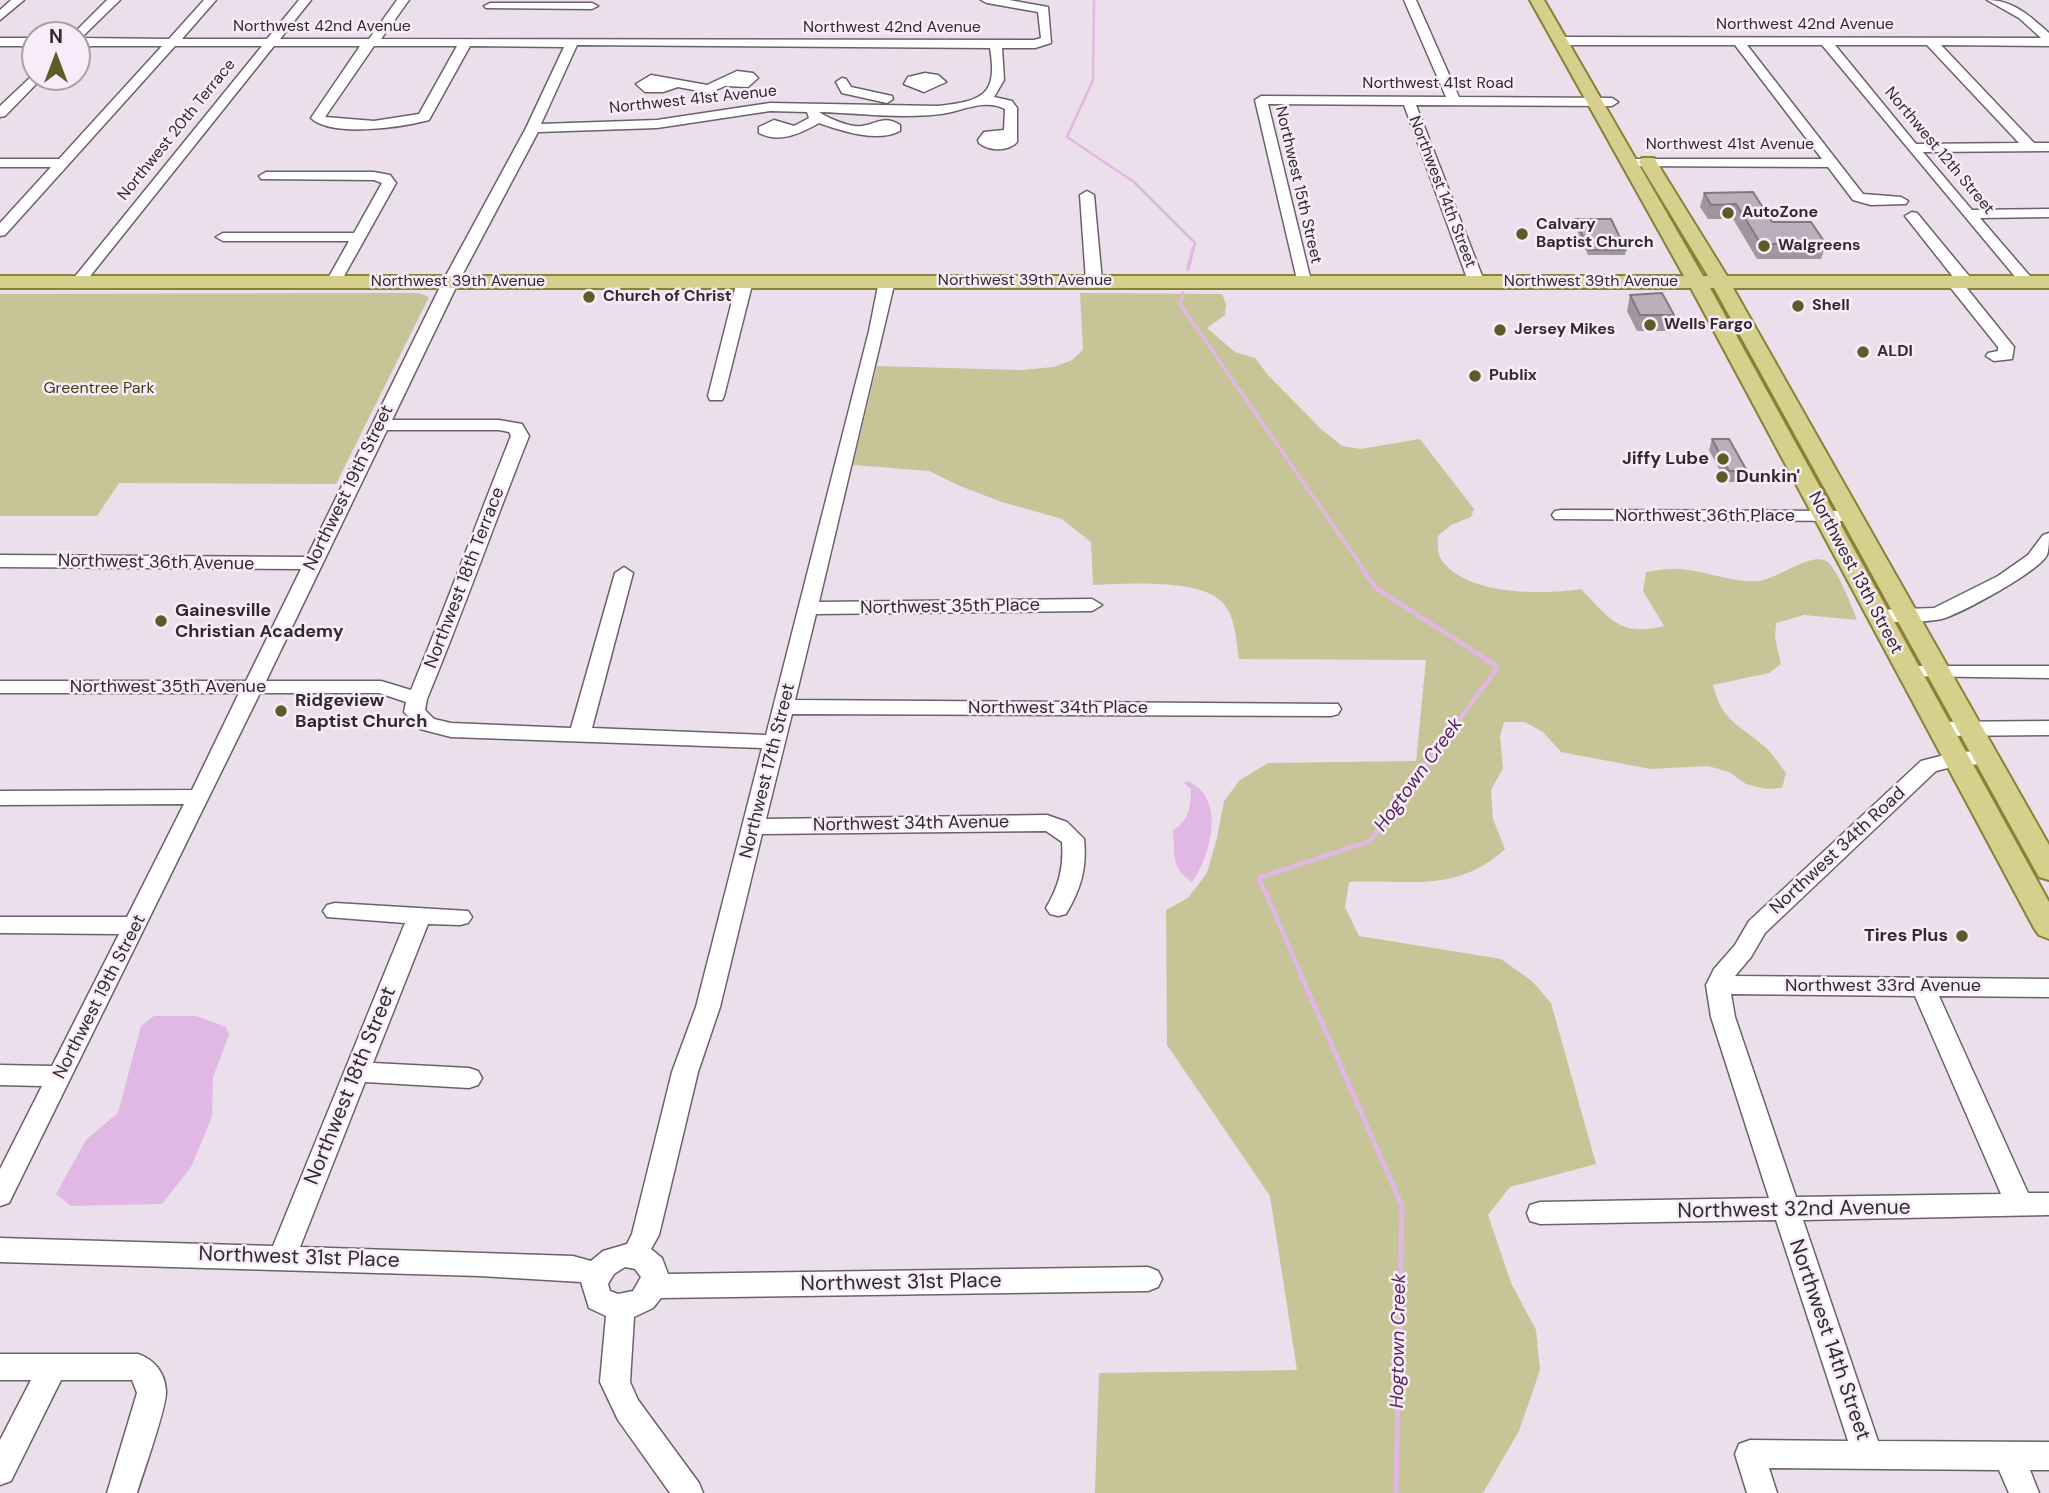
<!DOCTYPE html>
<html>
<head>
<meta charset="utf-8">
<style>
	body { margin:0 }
	#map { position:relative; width:2049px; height:1493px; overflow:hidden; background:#eadfeb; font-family:"DM Sans",sans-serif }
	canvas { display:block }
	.north { position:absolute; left:21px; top:21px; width:70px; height:70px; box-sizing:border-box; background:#f8ecf8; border:2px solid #a89fa8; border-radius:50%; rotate:0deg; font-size:19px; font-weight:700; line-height:28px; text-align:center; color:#302b30 }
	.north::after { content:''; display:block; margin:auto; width:24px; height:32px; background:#5f5b28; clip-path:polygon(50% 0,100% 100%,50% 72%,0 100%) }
</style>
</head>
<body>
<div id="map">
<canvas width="2049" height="1493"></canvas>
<div class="north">N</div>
</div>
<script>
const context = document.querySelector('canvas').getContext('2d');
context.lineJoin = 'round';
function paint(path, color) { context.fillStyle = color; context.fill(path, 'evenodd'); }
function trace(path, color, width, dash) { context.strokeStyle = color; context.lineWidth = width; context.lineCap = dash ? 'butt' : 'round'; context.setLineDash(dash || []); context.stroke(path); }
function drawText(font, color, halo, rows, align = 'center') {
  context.font = font + ' "DM Sans",sans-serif'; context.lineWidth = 5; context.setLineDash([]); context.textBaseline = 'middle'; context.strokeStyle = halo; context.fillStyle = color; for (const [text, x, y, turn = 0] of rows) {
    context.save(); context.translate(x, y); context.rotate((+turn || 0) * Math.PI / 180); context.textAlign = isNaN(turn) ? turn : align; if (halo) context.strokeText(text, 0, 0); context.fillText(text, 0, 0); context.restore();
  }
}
const green = new Path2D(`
	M419,293L429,297L336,484L119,483L97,516H0V294Z
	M1080,293L1222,294L1226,304L1225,315L1207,328L1235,352L1255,358L1268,375L1321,429L1342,446L1361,449L1420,439L1474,509L1471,517L1451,525L1438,536C1438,542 1437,552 1440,557C1461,596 1544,595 1581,589C1610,619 1619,637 1664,626L1643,591L1646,572C1656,571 1668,568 1678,569C1704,570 1731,583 1758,581C1778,579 1806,555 1824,560C1836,563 1852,608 1857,620L1804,615L1776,623L1775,638L1781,664L1769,673L1713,685C1722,722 1739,724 1765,747C1773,754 1779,764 1786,773L1782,788L1766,789L1746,784L1729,772L1708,766L1651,769L1561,752L1543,732L1525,722H1504L1500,736L1503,768L1491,790L1493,819L1505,849C1456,894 1409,879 1349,882L1345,907L1359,936L1501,959L1532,981L1551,1003L1596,1164L1510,1187L1488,1215L1511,1283L1536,1330L1540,1370L1519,1431L1483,1493H1095L1099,1373L1297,1370L1270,1196L1167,1045L1166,910L1188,898L1207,873L1217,838L1224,801L1240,780L1268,763L1416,761L1426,660L1239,659C1236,640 1236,617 1222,602C1198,578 1125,584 1093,585L1091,542L1062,519L1002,502L960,486L929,471L853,465L877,366L1021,370L1054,367L1072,360L1083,350Z`);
const water = new Path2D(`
	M1187,781C1227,797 1211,856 1192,882C1170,868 1175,852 1173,830C1188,822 1191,806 1191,789L1184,783Z
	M154,1016H196L226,1027L229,1035L213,1077L212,1117L191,1167L162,1204L71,1206L56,1194L86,1140L118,1113L141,1026Z`);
const streamFar3 = new Path2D(`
	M1094,0L1093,80L1067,137L1134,182L1195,243L1193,251`);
const streamFar2 = new Path2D(`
	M1188,269L1193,249
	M1183,293L1180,304L1364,570`);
const streamFar1 = new Path2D(`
	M1302,976L1259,878L1370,841L1498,667L1376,588L1362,568`);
const stream = new Path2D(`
	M1301,975L1402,1206L1396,1493`);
const minor = new Path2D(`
	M11,0H24L0,20V10Z
	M107,0H120L81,38L169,39L204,0H216L182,39H267L299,0H311L280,39H369L397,0H409L381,39L1034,40L1041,38L1038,12L987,3L981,0H1009L1048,7L1051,43L1035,48H1002L1004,80L994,97L1012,101L1017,108V142C1008,152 989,151 979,143L978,140L984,132L1004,130L1005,109C984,98 963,111 941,114C902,119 859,113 819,112C828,118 850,128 862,126C877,124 884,115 900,125V131C877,143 842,131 819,123C801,133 780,144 759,133V127L774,120L794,126L809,118L807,112L770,111L657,128L538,132L459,281L392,420H499L522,424L529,436C494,524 463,612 427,699L425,710L434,719L451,723L571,728L615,573L624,567L633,573L592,728L766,735L869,331L879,281L882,278H892L895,281L819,602L1092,599L1102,605L1092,611L816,614L795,700L1338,704L1341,709L1338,714L1331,716L792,714L766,819L1047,815L1067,822L1084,839C1087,868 1081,889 1066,914L1058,916L1050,914L1046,908C1059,886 1064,867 1062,842L1046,831L762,834L720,1007L698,1072L659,1235L651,1249L662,1258L668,1274L1148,1267L1158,1271L1162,1279L1158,1287L1148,1291L661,1298L653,1308L634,1317L630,1382L638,1400L699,1483L703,1493H670L618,1420L600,1382L606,1316L589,1308L581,1282L480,1276L0,1262V1238L273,1246L405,923L327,917L323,911L327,905L335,903L468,911L472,917L468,923L460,925L428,924L373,1063L469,1068L478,1071L482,1078L478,1085L469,1088L365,1082L300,1247L573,1256L591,1261L603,1251L627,1244L632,1234L672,1072L696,1007L762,748L451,737L420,729L404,712L406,702L379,693H260L9,1203L0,1206V1169L42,1086L0,1085V1065L52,1066L119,934L0,933V917H127L184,804L0,805V791L192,790L239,693H0V681H246L301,569L0,567V555L307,557L443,281L526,128L564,47L470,46L429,120C403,127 331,138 311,118L360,46H274L83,285L78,287L70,282L73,279L262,46H175L5,235L0,236V223L51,167H0V159H59L162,46H77V35H72ZM577,45L990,48C998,95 983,101 938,106L770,103L657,120L541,124ZM374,46H457L419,114L374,121L325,117ZM387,430H499L509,432L511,436C477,521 446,606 411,690L381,681H266ZM625,1267L635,1269L641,1277L633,1291L618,1294L610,1291L608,1284L614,1274Z
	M1404,0H1416L1459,97L1612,98L1618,102L1612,106L1416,105L1484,281L1476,286L1468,281L1404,105L1268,104L1311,281L1308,284H1298L1255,100L1261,96L1446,97Z
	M1987,0C2013,0 2030,16 2049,33V46L1941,45L2034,143H2049V151L1923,152L1972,210L2049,209V217L1980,218L2035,282L2027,287L2022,285L1822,45H1747L1863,194L1901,197L1908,201L1906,204L1871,205L1853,200L1828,167L1624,166V160L1629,159H1822L1735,45H1560L1554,41L1560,37L2041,38L2019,18ZM1835,45H1927L2019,143L1916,144Z
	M490,3H592L598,6L592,9L486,8L484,6Z
	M0,38H35V46H0Z
	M737,71L753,73L758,78L748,87L725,86L709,93L678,87L663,92H645L636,84L651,75L707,85Z
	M35,73V77H42L40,80L5,116L0,117V106Z
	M925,73L938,75L946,82L924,92L904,84L908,77Z
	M842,78L846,79L851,87L892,96L893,99L887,103L842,93L836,82Z
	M266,172H374L390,175L396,183L339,285L334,287L326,282L349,241H223L216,237L223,233H354L382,183L374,180L261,179L259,176Z
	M1087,191L1094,195L1102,281L1094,286L1086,281L1080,195Z
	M1912,212L1917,213L1974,282L1965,286L2014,347L2012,359L1994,361L1986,356L1988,353L1998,351V347L1946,282L1954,278L1905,216Z
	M745,276L753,281L724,396L722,400H710L708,396L737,281Z
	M1561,510L1849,511L1858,516L1849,521L1555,519L1552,515L1555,511Z
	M2049,533C2049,540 2049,549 2047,555C2038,572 1962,613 1942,619C1929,622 1875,625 1868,616L1878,610L1934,608L1998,576L2028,555L2043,535Z
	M1909,666H2049V678L1902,676L1899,672L1902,668Z
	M2049,721V735L1940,736L1933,734L1930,729L1933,724L1940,722Z
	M1986,751L1993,753L1997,758L1993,763L1956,766L1936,771L1765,933L1751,957L1735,976L2049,979V997L1939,996L2028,1193H2049V1215L1803,1220L1878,1441L2049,1442V1470H2030L2039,1493H2009L1999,1470L1769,1468L1777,1493H1747L1735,1454L1739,1444L1750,1440L1848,1441L1776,1220L1540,1224L1530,1221L1527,1213L1530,1205L1540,1202L1769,1198L1711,1017L1706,985L1714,969L1735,945L1749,921L1921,761L1956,752ZM1731,994L1915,996L2001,1194L1796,1197L1735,1017Z
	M0,1354H138C155,1360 165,1373 166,1391C167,1407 143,1473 137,1493H107L137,1393L132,1380H61L11,1481L0,1485V1440L31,1380H0Z`);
const major = new Path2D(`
	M1530,0H1544L1703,276H1708L1639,162L1642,158H1654L1727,276H2049V288H1733L2049,845V880L2039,877L2035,870L1714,288H1710L2049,902V939L2039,935L2034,928L1691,288H0V276H1684Z`);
const wall = new Path2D(`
	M1753,192L1772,222L1826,244L1821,259H1757L1733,219H1708L1700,207L1704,193Z
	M1575,219L1626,250L1625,255H1588L1574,224Z
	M1630,295L1674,315L1670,331H1637L1627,311Z
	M1712,439L1747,471L1744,482H1726L1709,450Z`);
const building = new Path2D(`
	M1753,192L1772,222H1811L1826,244H1761L1736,204L1711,205L1704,193Z
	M1575,219H1611L1626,250H1589Z
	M1662,293L1674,315H1640L1630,295Z
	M1712,439H1729L1747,471H1729Z`);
const markers = [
	[1728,213,7,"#5f5b28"],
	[1522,234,7,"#5f5b28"],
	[1764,246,7,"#5f5b28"],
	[589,297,7,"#5f5b28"],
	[1798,306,7,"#5f5b28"],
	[1650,325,7,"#5f5b28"],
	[1500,330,7,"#5f5b28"],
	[1863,352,7,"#5f5b28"],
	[1475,376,7,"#5f5b28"],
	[1723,459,7,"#5f5b28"],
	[1722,477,7,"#5f5b28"],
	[161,621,7,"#5f5b28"],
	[281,711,7,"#5f5b28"],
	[1962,936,7,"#5f5b28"]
];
const farStreetnames = [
	["Northwest 42nd Avenue",1805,25],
	["Northwest 42nd Avenue",322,27],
	["Northwest 42nd Avenue",892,28],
	["Northwest 41st Road",1438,84],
	["Northwest 41st Avenue",693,100,-6],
	["Northwest 20th Terrace",177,130,-51],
	["Northwest 41st Avenue",1730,145],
	["Northwest 12th Street",1939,151,50],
	["Northwest 15th Street",1298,185,77],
	["Northwest 14th Street",1442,192,69],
	["Northwest 39th Avenue",1025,281],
	["Northwest 39th Avenue",458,282],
	["Northwest 39th Avenue",1591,282]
];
const farPoinames = [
	["AutoZone",1742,213],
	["Calvary",1536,225],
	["Baptist Church",1536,243],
	["Walgreens",1778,246],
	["Church of Christ",603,297],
	["Shell",1812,306],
	["Wells Fargo",1664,325],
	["Jersey Mikes",1514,330],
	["ALDI",1877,352],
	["Publix",1489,376]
];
const farParknames = [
	["Greentree Park",99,389]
];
const poiNames = [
	["Jiffy Lube",1709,459,"right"],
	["Dunkin'",1736,477],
	["Gainesville",175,611],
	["Christian Academy",175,632],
	["Ridgeview",295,701],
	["Baptist Church",295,722],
	["Tires Plus",1948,936,"right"]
];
const streetNames = [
	["Northwest 19th Street",349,488,-64],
	["Northwest 36th Place",1705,516],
	["Northwest 36th Avenue",156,563,1],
	["Northwest 13th Street",1855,573,62],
	["Northwest 18th Terrace",465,578,-69],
	["Northwest 35th Place",950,607,-1],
	["Northwest 35th Avenue",168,687],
	["Northwest 34th Place",1058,708],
	["Northwest 17th Street",768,771,-76],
	["Northwest 34th Avenue",911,824,-1],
	["Northwest 34th Road",1838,851,-43],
	["Northwest 33rd Avenue",1883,986],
	["Northwest 19th Street",100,997,-63]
];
const waterNames = [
	["Hogtown Creek",1419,775,-54],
	["Hogtown Creek",1399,1341,-89]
];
const nearStreetnames = [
	["Northwest 18th Street",351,1086,-68],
	["Northwest 32nd Avenue",1794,1210,-1],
	["Northwest 31st Place",299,1258,2],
	["Northwest 31st Place",901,1283,-1],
	["Northwest 14th Street",1829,1340,71]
];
paint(green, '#c7c498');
paint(water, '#e1b7e4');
trace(streamFar3, '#e1b7e4', 2.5);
trace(streamFar2, '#e1b7e4', 3.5);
trace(streamFar1, '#e1b7e4', 4.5);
trace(stream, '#e1b7e4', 5);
trace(minor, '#6b616b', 3);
trace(major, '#898138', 4);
paint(minor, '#fff');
paint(major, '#d5d08b');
paint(wall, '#a096a0');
paint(building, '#baafba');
trace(building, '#827a82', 2);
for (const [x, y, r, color] of markers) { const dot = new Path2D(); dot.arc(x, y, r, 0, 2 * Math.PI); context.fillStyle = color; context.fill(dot); trace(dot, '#f8ecf8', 2.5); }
drawText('16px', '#302b30', '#f8ecf8', farStreetnames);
drawText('bold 16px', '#302b30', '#f8ecf8', farPoinames, 'left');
drawText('16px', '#403d0e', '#f8ecf8', farParknames);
drawText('bold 18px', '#302b30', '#f8ecf8', poiNames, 'left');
drawText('18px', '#302b30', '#f8ecf8', streetNames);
drawText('italic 19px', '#55235a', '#f8ecf8', waterNames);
drawText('21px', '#302b30', '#f8ecf8', nearStreetnames);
</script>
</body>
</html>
